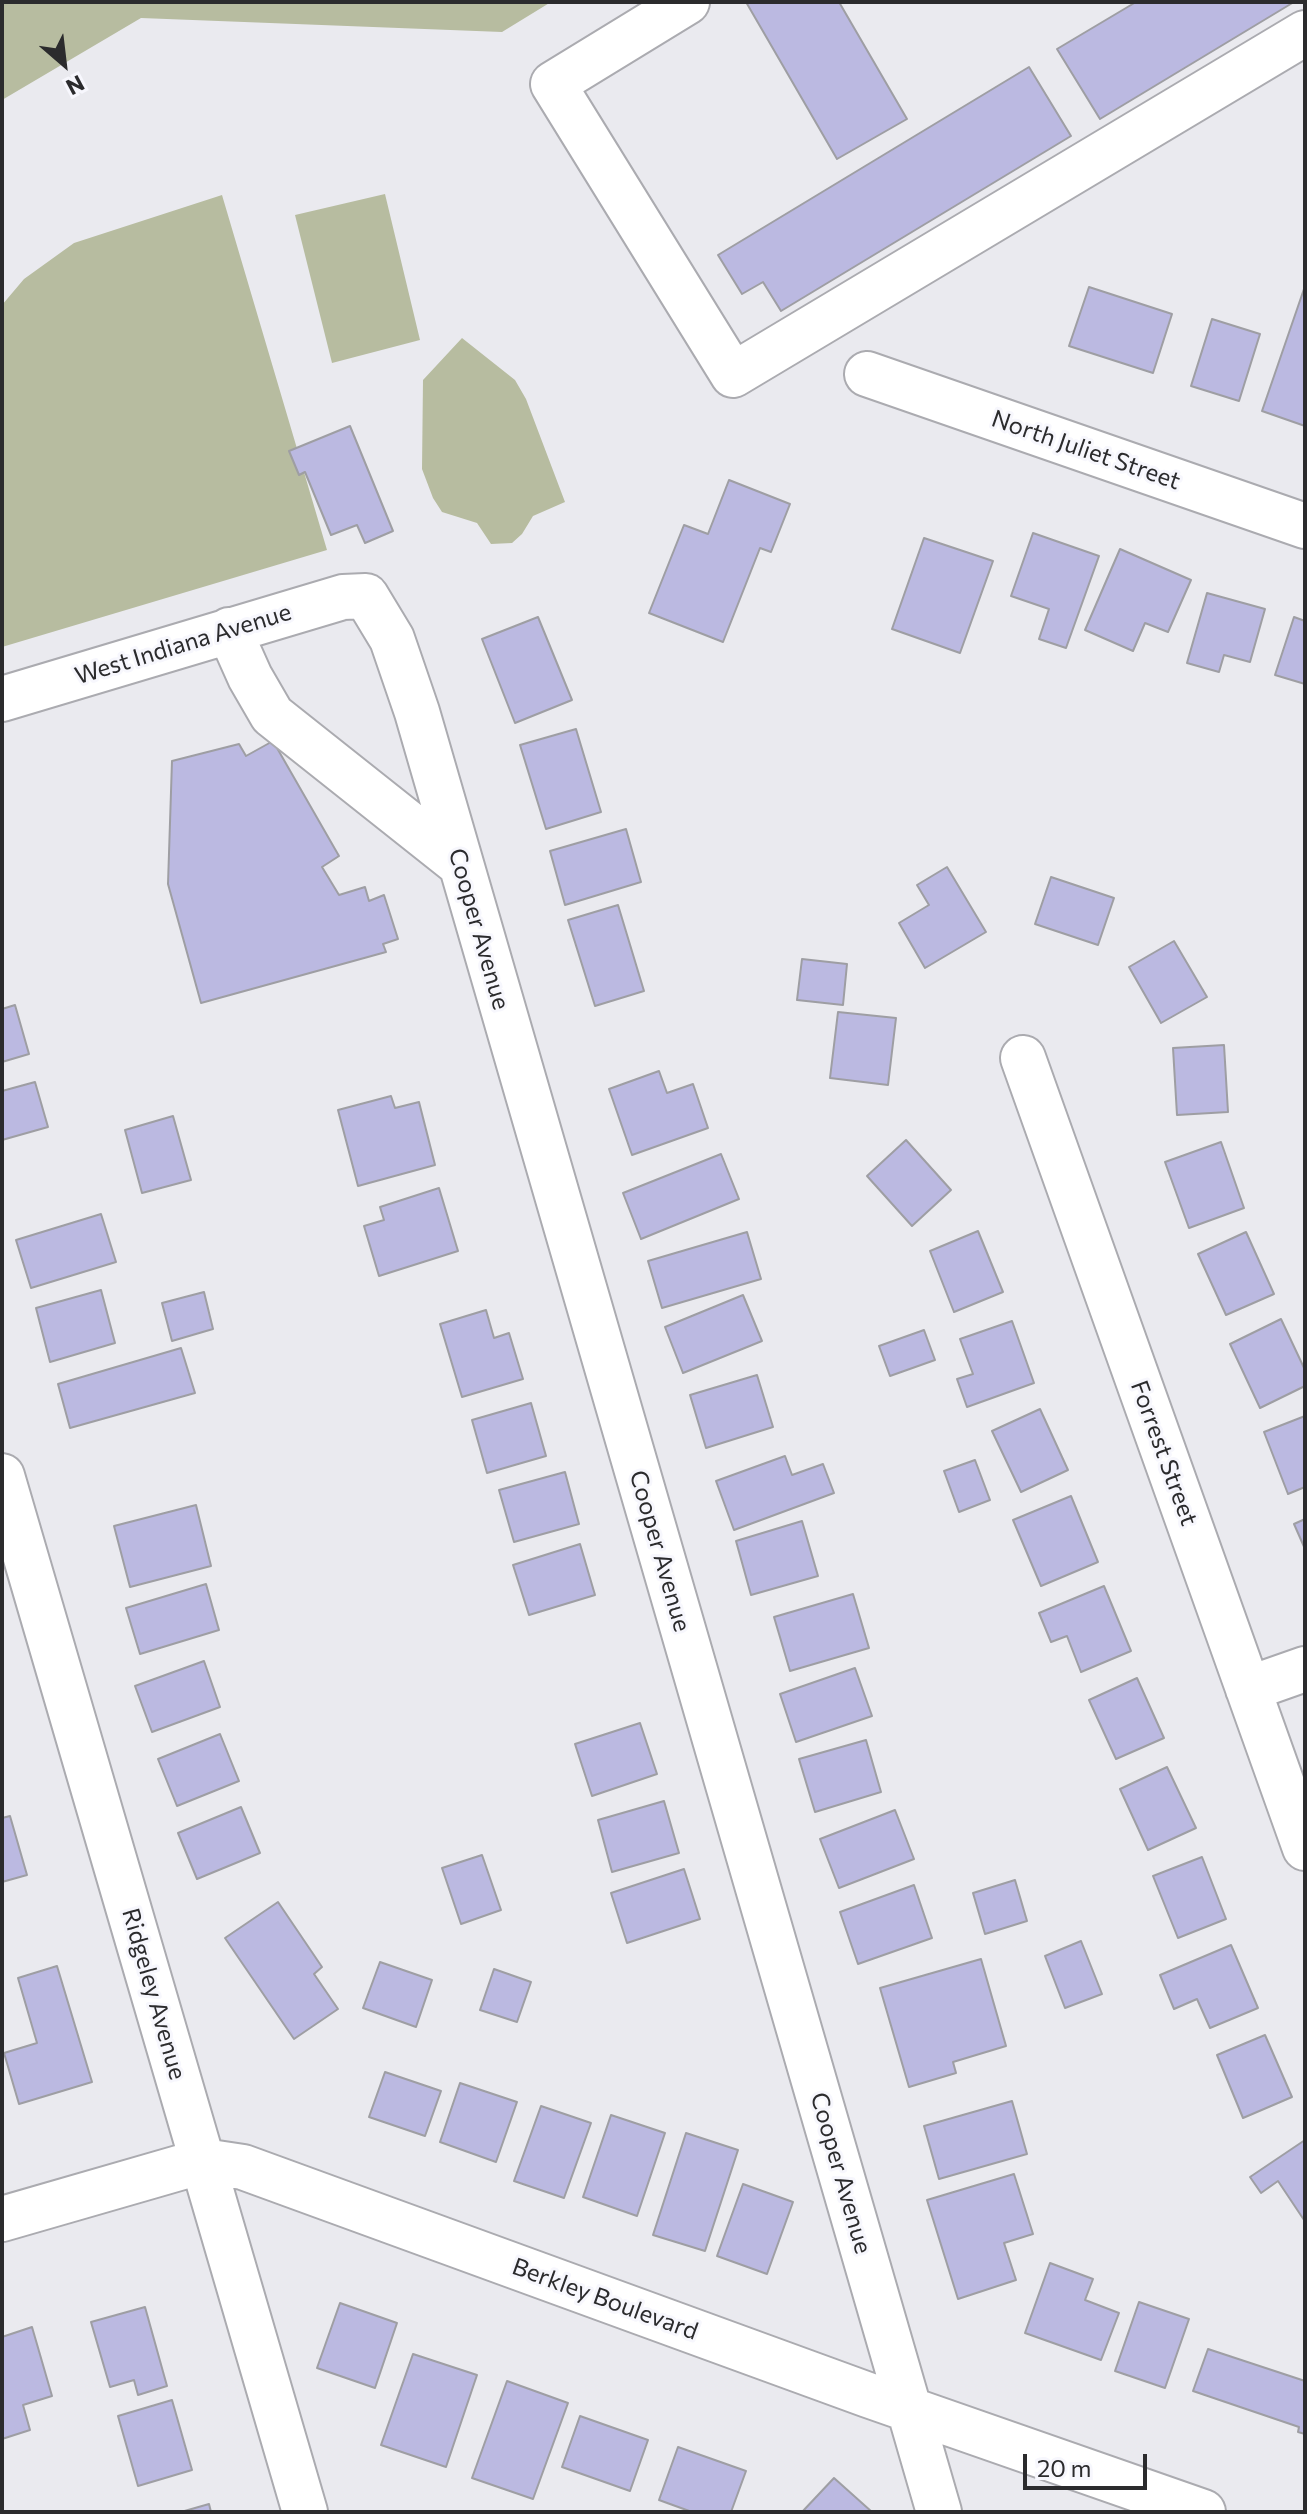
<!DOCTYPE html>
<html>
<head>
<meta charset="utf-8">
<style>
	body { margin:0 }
	#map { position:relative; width:1307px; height:2514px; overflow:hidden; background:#eaeaef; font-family:Commissioner,sans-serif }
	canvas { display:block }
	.frame { position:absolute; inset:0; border:4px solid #2b2b2d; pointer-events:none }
	.north { position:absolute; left:24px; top:24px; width:80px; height:80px; -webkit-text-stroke:6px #f7f7fd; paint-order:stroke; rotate:152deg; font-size:22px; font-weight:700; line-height:32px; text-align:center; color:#2b2b2d }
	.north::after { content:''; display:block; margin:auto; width:28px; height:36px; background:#2b2b2d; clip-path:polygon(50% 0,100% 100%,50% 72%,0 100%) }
	.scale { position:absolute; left:1023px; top:2454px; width:124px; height:36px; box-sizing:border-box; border:4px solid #2b2b2d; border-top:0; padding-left:10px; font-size:24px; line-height:28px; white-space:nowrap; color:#2b2b2d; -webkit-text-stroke:6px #f7f7fd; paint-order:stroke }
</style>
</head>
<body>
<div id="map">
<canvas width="1307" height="2514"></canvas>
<div class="frame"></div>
<div class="north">N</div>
<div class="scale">20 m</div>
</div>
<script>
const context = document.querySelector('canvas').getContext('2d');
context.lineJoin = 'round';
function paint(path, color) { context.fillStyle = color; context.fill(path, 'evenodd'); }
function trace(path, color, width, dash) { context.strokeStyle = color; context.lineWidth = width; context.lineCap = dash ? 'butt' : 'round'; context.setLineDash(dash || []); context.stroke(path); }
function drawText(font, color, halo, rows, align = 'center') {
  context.font = font + ' Commissioner,sans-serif'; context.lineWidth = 6; context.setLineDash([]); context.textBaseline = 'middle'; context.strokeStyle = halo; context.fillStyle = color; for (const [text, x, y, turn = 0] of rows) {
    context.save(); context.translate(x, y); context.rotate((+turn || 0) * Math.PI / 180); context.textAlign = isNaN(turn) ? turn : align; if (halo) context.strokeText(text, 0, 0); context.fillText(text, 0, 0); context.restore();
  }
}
const green = new Path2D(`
	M2,2H551L502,32L141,18L2,100Z
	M385,194L420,340L332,363L295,215Z
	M222,195L327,550L2,647V305L24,279L74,243Z
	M462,338L515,380L526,399L565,502L533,516L522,534L512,543L491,544L477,523L442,512L433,498L422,469L423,380Z`);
const building = new Path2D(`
	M746,2H839L907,119L837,159Z
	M1136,2H1294L1100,119L1057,49Z
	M1029,67L1071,136L781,311L763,282L742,294L718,255Z
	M1305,286V426L1262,411Z
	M1089,287L1172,314L1153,373L1069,346Z
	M1212,319L1260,334L1239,401L1191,386Z
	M350,426L393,531L365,543L357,525L331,535L305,472L299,475L289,451Z
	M729,480L790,504L771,552L760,548L723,642L649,613L684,525L708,534Z
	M1033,533L1099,556L1066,648L1039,639L1049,609L1011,596Z
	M924,538L993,561L960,653L892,629Z
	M1120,549L1191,580L1168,632L1145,623L1133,651L1085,630Z
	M1207,593L1265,609L1250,662L1224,655L1219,672L1187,663Z
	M538,617L572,700L515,723L482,639Z
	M1294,617L1305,621V684L1275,675Z
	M576,729L601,812L546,829L520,745Z
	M273,741L339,856L322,867L339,895L365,887L369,901L384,895L398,939L383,944L386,952L201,1003L168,884L172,761L239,744L246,756Z
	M626,829L641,882L565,905L550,851Z
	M947,867L986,932L925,968L899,923L929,905L917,885Z
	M1051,877L1114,898L1098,945L1035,924Z
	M618,905L644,991L595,1006L568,920Z
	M1174,941L1207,997L1161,1023L1129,967Z
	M802,959L847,964L843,1005L797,1000Z
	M15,1005L29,1054L2,1062V1009Z
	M838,1012L896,1018L888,1085L830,1078Z
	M1224,1045L1228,1112L1177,1115L1173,1048Z
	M659,1071L667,1093L693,1084L708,1128L632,1155L609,1089Z
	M35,1082L48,1127L2,1140V1091Z
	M391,1096L395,1108L419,1102L435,1165L358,1186L338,1110Z
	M173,1116L191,1180L142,1193L125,1130Z
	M906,1140L951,1190L912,1226L867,1176Z
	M1221,1142L1244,1208L1189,1228L1165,1162Z
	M721,1154L739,1199L641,1239L623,1193Z
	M439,1188L458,1251L379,1276L364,1226L384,1220L380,1207Z
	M101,1214L116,1262L31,1288L16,1240Z
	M978,1231L1003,1292L954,1312L930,1251Z
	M747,1232L761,1279L662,1308L648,1261Z
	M1246,1232L1274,1294L1226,1315L1198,1254Z
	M101,1290L115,1343L50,1362L36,1308Z
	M204,1292L213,1329L172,1341L162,1303Z
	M743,1295L762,1341L683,1373L665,1327Z
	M486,1310L494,1338L509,1333L523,1379L462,1397L440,1324Z
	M1281,1319L1305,1370V1386L1260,1408L1230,1344Z
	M1012,1321L1034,1383L967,1407L957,1379L973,1374L960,1339Z
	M924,1330L935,1360L890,1376L879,1346Z
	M181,1348L195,1393L70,1428L58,1384Z
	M757,1375L773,1427L706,1448L690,1395Z
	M531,1403L546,1456L487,1473L472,1420Z
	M1040,1409L1068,1470L1021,1492L992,1431Z
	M1305,1416V1487L1288,1494L1264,1432Z
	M785,1456L792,1475L823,1464L834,1493L734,1530L716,1481Z
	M975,1460L990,1500L959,1512L944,1471Z
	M565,1472L579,1524L514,1542L499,1490Z
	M1071,1496L1098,1562L1041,1586L1013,1520Z
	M196,1505L211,1566L130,1587L114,1526Z
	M1305,1519V1549L1294,1524Z
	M802,1521L818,1576L751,1595L736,1541Z
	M580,1544L595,1595L529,1615L513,1565Z
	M206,1584L219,1630L140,1654L126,1608Z
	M1104,1586L1131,1651L1081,1672L1067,1636L1051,1642L1039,1613Z
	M853,1594L869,1648L790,1671L774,1617Z
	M204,1661L220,1707L152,1732L135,1686Z
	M855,1668L872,1716L796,1742L780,1694Z
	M1137,1678L1164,1738L1116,1759L1089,1700Z
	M640,1723L657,1774L592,1796L575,1744Z
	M220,1734L239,1781L177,1806L158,1759Z
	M866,1740L881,1792L815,1812L799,1759Z
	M1167,1767L1196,1828L1148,1850L1120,1789Z
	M664,1801L679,1853L612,1872L598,1820Z
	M241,1807L260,1853L197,1879L178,1833Z
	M895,1810L914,1859L839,1888L820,1839Z
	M10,1816L27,1875L2,1882V1818Z
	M482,1855L501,1910L461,1924L442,1868Z
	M1202,1857L1226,1919L1178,1938L1153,1876Z
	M684,1869L700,1919L627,1943L611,1893Z
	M1015,1880L1027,1921L985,1934L973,1893Z
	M914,1885L932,1938L858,1964L840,1912Z
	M278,1902L322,1967L314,1974L338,2009L294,2039L225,1938Z
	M1081,1941L1102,1994L1065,2008L1045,1956Z
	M1231,1945L1258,2008L1210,2028L1197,1999L1174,2009L1160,1975Z
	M981,1959L1006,2046L953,2062L956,2073L909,2087L880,1988Z
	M380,1962L432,1980L416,2027L363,2008Z
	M57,1966L92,2082L19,2104L4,2053L37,2043L18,1978Z
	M494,1969L531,1982L517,2022L480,2010Z
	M1265,2035L1292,2097L1243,2118L1217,2055Z
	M385,2072L441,2091L425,2136L369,2117Z
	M460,2083L517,2102L496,2162L440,2142Z
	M1012,2101L1027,2154L939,2179L924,2126Z
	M541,2106L591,2123L564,2198L514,2181Z
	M611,2115L665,2133L637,2216L583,2197Z
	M686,2133L738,2150L705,2251L653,2235Z
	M1305,2140V2219L1304,2220L1278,2181L1261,2193L1250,2177Z
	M1014,2174L1033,2234L1004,2243L1016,2280L958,2299L927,2200Z
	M743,2184L793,2202L767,2274L717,2256Z
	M1050,2263L1093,2279L1085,2300L1119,2313L1101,2360L1025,2333Z
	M1139,2302L1189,2319L1165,2388L1115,2371Z
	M340,2303L397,2323L375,2388L317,2368Z
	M145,2307L167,2386L138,2395L134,2380L110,2387L91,2322Z
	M32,2327L52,2396L23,2405L30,2430L2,2439V2337Z
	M1208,2349L1305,2381V2434L1298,2432L1299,2427L1193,2391Z
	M413,2354L477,2375L446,2467L381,2445Z
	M507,2381L568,2403L533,2499L472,2478Z
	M172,2400L192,2470L138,2486L118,2416Z
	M580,2416L648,2440L630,2491L562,2467Z
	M678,2447L746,2471L731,2512H692L659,2500Z
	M834,2478L872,2512H802Z
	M209,2504L211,2512H181Z`);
const minor = new Path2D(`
	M687,2L553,84L733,375L1305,33
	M867,374L1305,526
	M229,630L250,677L272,715L461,865
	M2,699L343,597L366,596L392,639L417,712L939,2512
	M1023,1058L1305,1848
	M2,1476L305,2512
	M1248,1689L1305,1669
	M2,2219L203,2161L243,2167L868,2395L1203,2512`);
const streetNames = [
	["North Juliet Street",1086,450,19],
	["West Indiana Avenue",183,644,-17],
	["Cooper Avenue",479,929,74],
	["Forrest Street",1164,1453,70],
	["Cooper Avenue",660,1551,74],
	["Ridgeley Avenue",154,1994,74],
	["Cooper Avenue",841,2173,74],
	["Berkley Boulevard",605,2299,20]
];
paint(green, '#b7bca0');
paint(building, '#bbb9e1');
trace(building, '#9e9ea3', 2);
trace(minor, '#ababb0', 48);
trace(minor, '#fff', 44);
drawText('24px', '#2b2b2d', '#f7f7fd', streetNames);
</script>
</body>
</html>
